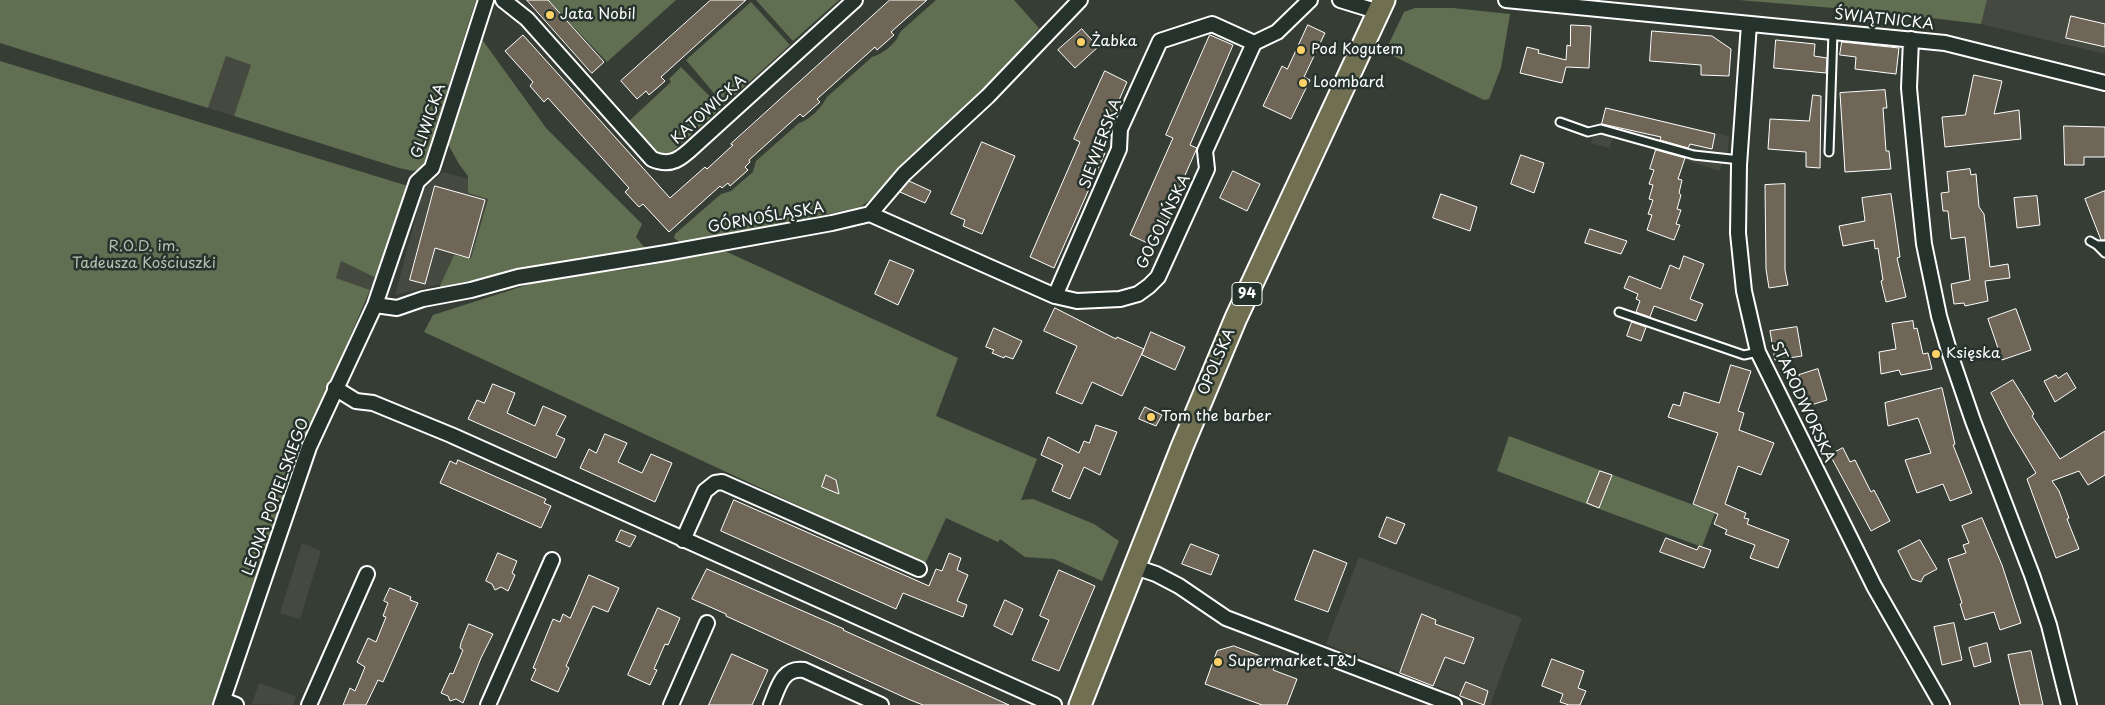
<!DOCTYPE html>
<html>
<head>
<meta charset="utf-8">
<style>
	body { margin:0 }
	canvas { display:block; background:#353d35 }
</style>
</head>
<body>
<canvas width="2105" height="705"></canvas>
<script>
const context = document.querySelector('canvas').getContext('2d');
context.lineJoin = 'round';
function paint(path, color) { context.fillStyle = color; context.fill(path, 'evenodd'); }
function trace(path, color, width, dash) { context.strokeStyle = color; context.lineWidth = width; context.lineCap = dash ? 'butt' : 'round'; context.setLineDash(dash || []); context.stroke(path); }
function drawText(font, color, halo, rows, align = 'center') {
  context.font = font + ' "Playpen Sans",sans-serif'; context.lineWidth = 5; context.setLineDash([]); context.textBaseline = 'middle'; context.strokeStyle = halo; context.fillStyle = color; for (const [text, x, y, turn = 0] of rows) {
    context.save(); context.translate(x, y); context.rotate((+turn || 0) * Math.PI / 180); context.textAlign = isNaN(turn) ? turn : align; if (halo) context.strokeText(text, 0, 0); context.fillText(text, 0, 0); context.restore();
  }
}
const built = new Path2D(`
	M1987,0H2105V54L1981,24Z
	M226,56L251,65L234,116L208,108Z
	M1606,108L1729,136L1728,152L1719,171L1614,136L1609,148L1591,143L1597,122L1602,123Z
	M443,172L468,179L469,193L488,198L471,258L454,255L441,284L395,295L423,190Z
	M341,261L376,278L370,290L336,278Z
	M302,543L321,551L300,619L280,613Z
	M1359,557L1522,618L1490,705H1484L1326,644Z
	M259,683L296,696L293,705L252,704Z`);
const green = new Path2D(`
	M0,0H476L423,167L413,171L399,168L234,116L251,65L226,56L208,108L0,43Z
	M548,0H676L607,62Z
	M756,0H839L793,41Z
	M936,0H1014L1039,28L997,80L876,196L860,207L690,244L681,243L674,238L675,234L721,194L731,191L753,172L756,161L799,123C810,120 822,107 827,97L872,57C883,54 897,43 900,32Z
	M1739,0H1987L1981,24L1881,12Z
	M751,2L790,45L724,105L686,60Z
	M1415,8H1453L1510,14L1501,68L1489,99L1484,100L1385,52L1404,12Z
	M481,38L546,128L642,224L636,237L647,251L572,260L439,288L454,255L471,258L488,199L468,193V176L459,164L448,144Z
	M0,61L408,186L376,278L341,261L336,278L370,290L310,430L268,543L214,705H0Z
	M681,67L721,108L674,150L673,154C650,156 642,139 627,123L671,82L669,79Z
	M725,251L958,358L936,416L1037,459L1021,500L1033,499L1094,524L1119,541L1102,581L1054,559L1025,557L1000,539L998,542L946,518L925,564L424,332L433,315L542,280L629,269Z
	M1509,436L1715,513L1702,547L1497,471Z`);
const building = new Path2D(`
	M527,0H548L604,62L592,73Z
	M711,0H746L661,77L665,81L649,95L646,91L637,99L621,81Z
	M890,0H927L891,32L894,35L877,50L875,47L817,99L820,102L803,117L800,114L749,160L750,162L745,167L748,170L730,186L728,183L722,188L720,186L669,232L643,204L639,207L625,192L629,188L548,98L544,102L530,86L533,82L505,51L523,35L670,198L705,167L707,169L733,145L731,144Z
	M2071,16L2105,24V47L2066,38Z
	M1308,25L1325,33L1304,77L1310,80L1291,119L1263,106L1282,66L1287,69Z
	M1571,25L1591,26L1589,68L1566,67L1562,83L1520,73L1527,47L1539,50L1538,53L1566,60L1567,45L1570,46Z
	M1082,29L1098,47L1075,68L1058,50Z
	M1652,31L1712,36L1731,49L1729,76L1701,75V65L1650,61Z
	M1210,35L1233,45L1190,145L1197,148L1154,246L1130,235L1173,138L1166,135Z
	M1776,40L1815,44L1814,56L1827,58L1826,73L1774,68Z
	M1842,42L1899,48L1896,74L1855,69L1856,57L1840,55Z
	M1105,71L1127,82L1097,150L1105,153L1054,268L1030,257L1080,142L1074,139Z
	M1974,75L2002,81L1994,114L2019,110L2021,139L1945,147L1942,117L1965,115Z
	M1885,90L1887,108H1883L1886,151H1889L1891,169L1845,172L1840,93Z
	M1813,95L1821,96L1820,168L1806,167V152L1768,149L1770,119L1809,121Z
	M1606,108L1715,134L1712,149L1690,144L1688,148L1660,140L1661,137L1602,124Z
	M2064,126L2105,127V157H2084V165H2065Z
	M982,142L1015,156L982,234L963,226L965,220L951,214Z
	M1656,150L1685,158L1678,179L1682,180L1679,193L1681,195L1677,209L1681,210L1676,224L1680,225L1674,240L1647,230L1652,215L1648,214L1653,200L1649,199L1653,185L1649,184L1654,170L1650,169Z
	M1521,155L1544,163L1534,193L1511,184Z
	M1970,169L1971,175L1976,174L1979,207L1984,214L1990,267L2008,264L2010,278L1985,281L1988,301L1965,306L1964,303L1954,304L1951,284L1970,280L1965,237L1951,239L1948,211H1943L1941,193L1949,192L1947,172Z
	M1233,171L1260,184L1247,211L1220,198Z
	M909,181L931,191L925,203L900,192Z
	M1785,184V270L1788,285L1769,288L1766,269L1765,185Z
	M435,186L485,200L469,258L435,248L425,284L410,280Z
	M2105,191V240H2101L2085,199Z
	M1441,194L1477,207L1470,231L1433,218Z
	M1891,194L1900,257L1897,258L1906,297L1886,302L1881,281L1883,280L1878,248L1875,249L1874,240L1843,246L1839,226L1865,221L1862,198Z
	M2037,196L2040,225L2017,228L2014,198Z
	M1590,229L1627,241L1621,254L1585,243Z
	M1684,256L1704,264L1690,299L1703,304L1696,321L1654,306L1650,317L1636,312L1640,301L1636,299L1638,294L1624,288L1629,276L1661,289L1670,265L1679,269Z
	M890,260L914,270L898,305L875,294Z
	M1055,308L1116,339L1117,337L1144,349L1122,396L1092,382L1082,404L1056,393L1077,346L1044,331Z
	M2016,309L2031,350L2002,360L1988,319Z
	M1913,321L1914,329L1917,328L1923,354L1928,353L1932,369L1901,375L1899,370L1881,374L1879,352L1896,349L1892,324Z
	M1632,322L1646,327L1641,341L1627,336Z
	M1797,327L1802,356L1775,360L1770,331Z
	M994,328L1022,341L1013,359L1005,356L1004,358L992,353L994,350L986,347Z
	M1151,332L1185,347L1175,370L1142,355Z
	M1731,365L1751,371L1738,411L1744,413L1739,430L1774,443L1761,475L1738,466L1725,504L1746,513L1744,518L1749,519L1747,524L1789,540L1778,568L1750,558L1755,545L1725,534L1727,530L1714,524L1718,514L1693,504L1718,433L1668,417L1673,404L1680,406L1684,392L1719,403Z
	M1818,369L1827,400L1808,406L1799,375Z
	M2067,373L2076,388L2055,402L2044,381L2056,375L2058,378Z
	M2013,380L2034,414L2032,416L2060,459L2105,431V475L2088,485L2079,471L2052,481L2059,491L2069,518L2067,519L2079,549L2056,558L2027,479L2036,473L2010,430L1991,393Z
	M493,384L515,393L507,413L535,426L543,406L566,416L556,435L565,439L556,458L468,419L477,400L484,403Z
	M1942,388L1955,444L1953,445L1972,493L1950,501L1943,484L1917,493L1905,460L1931,453L1918,418L1888,426L1885,403Z
	M1145,407L1162,415L1156,426L1139,419Z
	M1096,425L1117,432L1100,475L1084,467L1070,499L1052,491L1063,465L1041,455L1048,437L1079,453L1084,441L1089,443Z
	M605,434L627,443L618,462L642,473L651,454L672,463L655,502L580,468L589,449L596,453Z
	M1843,448L1850,462L1855,460L1871,492L1874,490L1890,521L1871,531L1830,455Z
	M458,460L546,499L544,503L551,506L541,528L440,483L450,461L456,464Z
	M1600,471L1612,475L1599,508L1587,503Z
	M826,475L836,480L839,494L822,487Z
	M734,500L929,586L936,569L942,571L949,553L961,558L957,570L968,575L957,601L967,605L963,617L903,593L896,609L721,531Z
	M1387,517L1405,524L1396,544L1379,537Z
	M1982,518L2002,565L2021,623L2000,630L1994,612L1965,620L1960,604L1962,603L1948,559L1966,553L1963,545L1969,543L1962,526Z
	M621,530L636,536L630,547L616,541Z
	M1666,538L1697,550L1699,546L1711,550L1704,568L1660,552Z
	M1920,540L1937,569L1924,576L1921,582L1912,579L1898,551Z
	M1191,544L1219,555L1211,575L1182,564Z
	M1314,550L1347,563L1328,612L1295,600Z
	M498,553L517,561L512,573L515,575L508,591L501,587L495,590L492,584L486,581Z
	M707,569L844,629L843,630L1009,705H923L908,699L726,616V614L692,599Z
	M1059,570L1095,586L1059,671L1032,660L1049,620L1040,616Z
	M589,575L619,588L608,612L593,606L566,666L569,668L558,692L531,680L536,669L533,668L553,619L560,622L563,614L570,618Z
	M390,588L411,597L410,600L418,603L383,682L378,680L366,705H343L350,688L355,691L365,667L357,662L368,638L376,642L386,617L383,616L388,603L384,601Z
	M1005,600L1023,609L1012,635L994,626Z
	M658,608L680,618L668,645L665,644L654,669L657,670L650,685L628,675Z
	M1422,614L1436,620L1435,624L1474,638L1464,664L1445,657L1433,686L1400,673Z
	M1954,623L1962,660L1942,665L1934,627Z
	M469,624L493,634L481,658L463,703L456,699L450,701L448,696L441,693L450,673L453,674L463,650L460,648L461,643Z
	M1987,643L1991,662L1974,667L1969,648Z
	M1234,646L1276,662L1273,670L1297,679L1287,705H1262L1205,684L1217,651Z
	M2031,651L2043,705H2020L2016,689L2008,655Z
	M732,654L768,670L752,705H709Z
	M1552,659L1584,671L1578,688L1586,691L1580,705H1569L1560,702L1563,694L1542,686Z
	M1466,682L1488,691L1484,705L1460,696Z`);
const service = new Path2D(`
	M1560,122L1588,132L1601,129L1694,155L1740,160
	M1829,152L1833,32
	M2090,241L2097,245H2105
	M2097,245L2105,253
	M1619,312L1744,355L1758,352`);
const minor = new Path2D(`
	M503,0L527,19L652,159C675,169 685,154 702,139L855,0
	M1340,0L1379,12
	M1506,0L1945,43L2105,83
	M1749,24L1739,165L1738,233L1744,291L1758,352L1874,586L1942,705
	M1911,39L1909,88L1919,195L1924,244L1939,316L1950,354L1973,421L2032,575L2049,625L2069,705
	M870,214L1055,296L1077,301L1120,299L1138,294L1149,286L1158,277L1207,169L1205,151L1254,43L1277,32L1310,0
	M1055,296L1119,149L1120,129L1160,41L1212,24L1254,43
	M375,305L397,308L423,299L471,290L518,277L666,253L832,223L870,214L904,174L988,96L1080,0
	M335,388L356,401L373,403L451,435L1054,705
	M683,540L705,491L715,483L722,482L919,569
	M1135,567L1156,574L1179,586L1226,618L1454,705
	M223,700L236,705
	M221,705L309,447L375,305L417,182L432,168L486,0
	M309,705L367,574
	M488,705L552,560
	M671,705L707,623
	M771,705C778,688 782,667 804,670L881,705`);
const primary = new Path2D(`
	M1080,705L1182,447L1236,318L1384,0`);
const markers = [
	[550,15,5,"#ffd166"],
	[1081,42,5,"#ffd166"],
	[1301,50,5,"#ffd166"],
	[1303,83,5,"#ffd166"],
	[1936,354,5,"#ffd166"],
	[1151,417,5,"#ffd166"],
	[1218,662,5,"#ffd166"]
];
const shields = [
	[1247,294,30]
];
const shieldNames = [
	["94",1247,294]
];
const poiNames = [
	["Jata Nobil",560,15],
	["Żabka",1091,42],
	["Pod Kogutem",1311,50],
	["Loombard",1313,83],
	["Księska",1946,354],
	["Tom the barber",1161,417],
	["Supermarket T&J",1228,662]
];
const streetNames = [
	["ŚWIĄTNICKA",1884,20,6],
	["KATOWICKA",709,110,-42],
	["GLIWICKA",429,121,-71],
	["SIEWIERSKA",1101,144,-70],
	["GÓRNOŚLĄSKA",766,218,-10],
	["GOGOLIŃSKA",1164,222,-64],
	["OPOLSKA",1217,362,-67],
	["STARODWORSKA",1802,402,65],
	["LEONA POPIELSKIEGO",276,497,-70]
];
const parkNames = [
	["R.O.D. im.",144,247],
	["Tadeusza Kościuszki",144,264]
];
paint(built, '#46493f');
paint(green, '#606f51');
paint(building, '#6f6657');
trace(building, '#fff', 1);
trace(service, '#fff', 11);
trace(minor, '#fff', 18);
trace(primary, '#fff', 25);
trace(service, '#26332d', 7);
trace(minor, '#26332d', 14);
trace(primary, '#706f52', 21);
for (const [x, y, r, color] of markers) { const dot = new Path2D(); dot.arc(x, y, r, 0, 2 * Math.PI); context.fillStyle = color; context.fill(dot); trace(dot, '#26332d', 2); }
for (const [x, y, w] of shields) { const box = new Path2D(); box.roundRect(x - w / 2, y - 11.5, w, 23, 4); context.fillStyle = '#26332d'; context.fill(box); trace(box, '#fff', 1); }
drawText('bold 14px', '#fff', null, shieldNames);
drawText('15px', '#fff', '#26332d', poiNames, 'left');
drawText('15px', '#fff', '#26332d', streetNames);
drawText('15px', '#b7beb1', '#26332d', parkNames);
</script>
</body>
</html>
